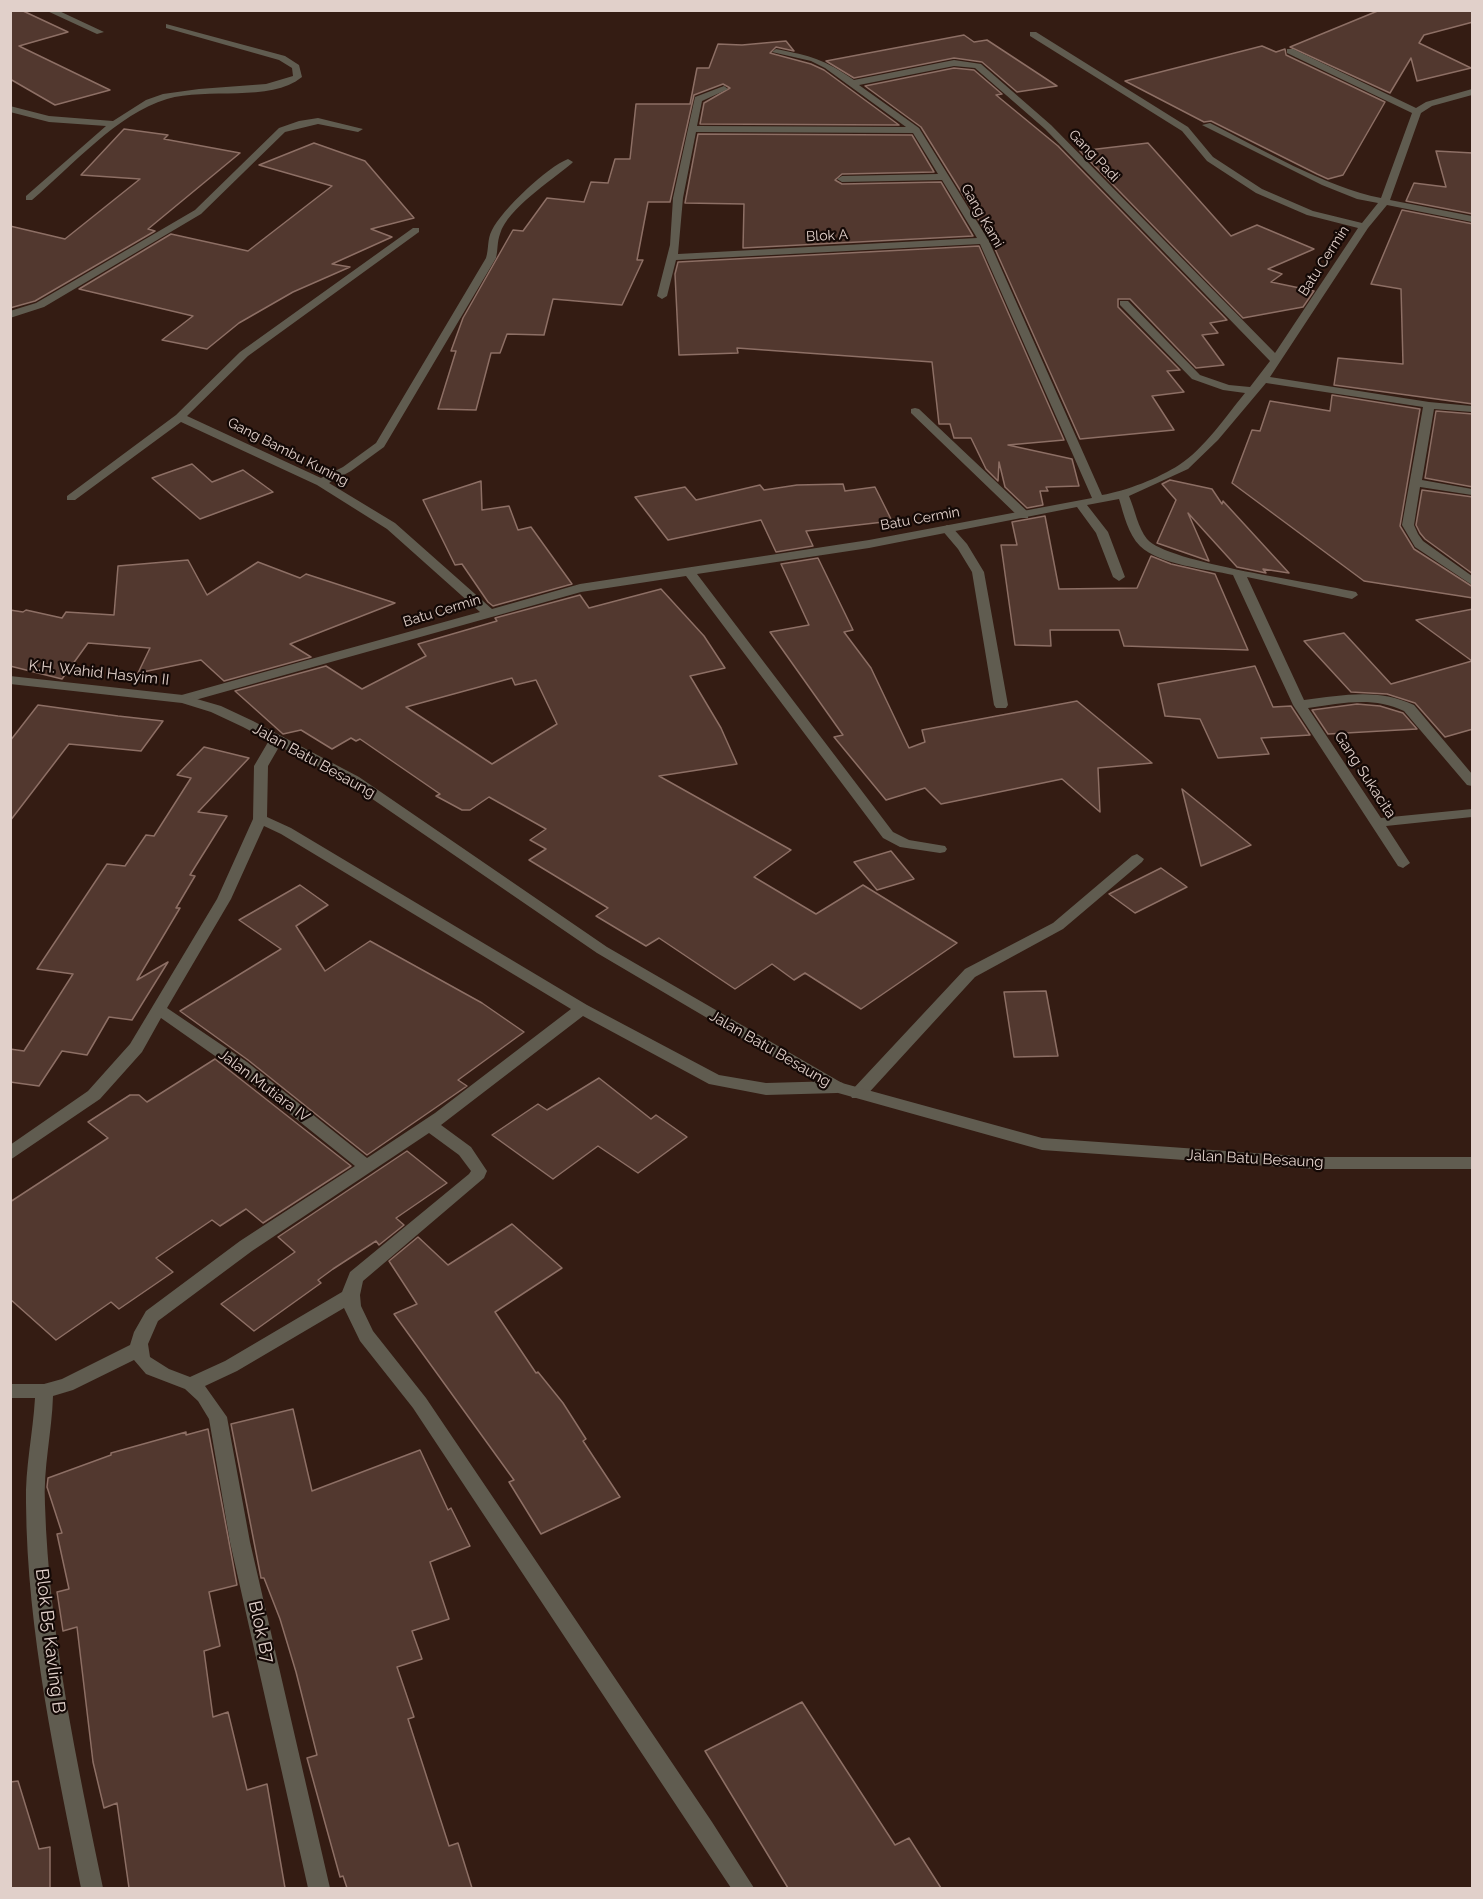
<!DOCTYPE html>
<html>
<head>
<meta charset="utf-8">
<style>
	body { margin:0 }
	#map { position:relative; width:1483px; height:1899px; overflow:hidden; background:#341c13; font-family:Raleway,sans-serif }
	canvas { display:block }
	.frame { position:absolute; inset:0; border:12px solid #e1d0ca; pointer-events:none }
</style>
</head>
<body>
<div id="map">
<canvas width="1483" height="1899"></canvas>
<div class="frame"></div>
</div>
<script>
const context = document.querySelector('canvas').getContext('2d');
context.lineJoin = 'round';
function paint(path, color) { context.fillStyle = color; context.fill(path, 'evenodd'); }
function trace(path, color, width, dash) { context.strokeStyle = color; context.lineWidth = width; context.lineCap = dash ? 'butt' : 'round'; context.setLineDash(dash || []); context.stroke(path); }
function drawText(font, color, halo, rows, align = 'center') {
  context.font = font + ' Raleway,sans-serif'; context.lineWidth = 4.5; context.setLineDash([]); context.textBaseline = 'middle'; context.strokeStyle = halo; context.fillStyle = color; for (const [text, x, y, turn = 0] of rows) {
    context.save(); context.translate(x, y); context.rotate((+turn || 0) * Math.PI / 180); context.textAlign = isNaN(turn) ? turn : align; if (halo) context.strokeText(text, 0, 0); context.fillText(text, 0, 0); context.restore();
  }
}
const building = new Path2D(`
	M10,10H21L68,32L19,46L110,90L55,105L10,79Z
	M1380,10H1473V22L1424,35L1419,43L1471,68L1417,81L1411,58L1390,93L1290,47Z
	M964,35L974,42L987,40L1057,86L1017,92L982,62L954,58L854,78L826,61Z
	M786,41L794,51L776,47L770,53L811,64L824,70L899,125L700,124L704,103L730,88L723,84L694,95L670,202H648L637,260H643L622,305L553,299L544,335L507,334L500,353H491L476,410L438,409L456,351H451L463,318L513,230L523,231L547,198L584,202L591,182L608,183L615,159H630L636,104H690L697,68H709L718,44L742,45Z
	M1262,46L1276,52L1285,49L1286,55L1385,102L1343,175L1328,179L1317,174L1211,121L1204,122L1125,81Z
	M954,68L974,70L1002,94L996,95L1058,146L1227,320L1210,323L1218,333L1202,335L1224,365L1196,368L1130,299H1118V307L1180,370L1167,371L1184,392L1152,396L1174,430L1080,439L991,240L921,127L865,86Z
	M124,129L168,135L164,139L240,153L148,229L155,231L35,301L10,308V226L65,239L140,179L81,175Z
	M698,134L912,135L934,172L842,174L835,180L842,184L941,182L973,236L743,248L744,204L685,203Z
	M314,143L365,161L414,218L371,229L392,237L332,264L350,267L293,292L239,323L207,349L162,340L193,316L79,289L171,234L248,251L332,186L259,165Z
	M1148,143L1231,236L1257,225L1314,249L1268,269L1282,274L1271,282L1314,291L1303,307L1243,318L1080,151Z
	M1436,151L1473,153V214L1406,201L1414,183L1446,187Z
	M1402,210L1473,224V404L1334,385L1338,358L1403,364L1401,289L1371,284Z
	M979,246L1064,440L1008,445L1072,459L1079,486L1046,487L1048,491H1040L1043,505L1027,508L1005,487L999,462L998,481L986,469L971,438H954L950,424H939L932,362L737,348L738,353L679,355L675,274L678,262Z
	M1332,395L1420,409L1400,526L1414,549L1473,587V598L1364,581L1232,483L1252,430L1260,431L1270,401L1330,411Z
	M1436,411L1473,414V487L1425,478Z
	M192,464L212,482L243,470L273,492L200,519L152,478Z
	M1170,480L1212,489L1222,504L1223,501L1289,573L1263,569L1266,573L1237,567L1188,513L1209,561L1157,543L1176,500L1162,484Z
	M481,481L482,510L509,506L518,530L531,527L572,584L493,606L488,602L462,564L455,565L423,500Z
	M843,484L845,491L875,487L892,521L806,531L813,546L776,552L761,520L668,540L635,497L685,487L696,500L760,485L764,490L797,485Z
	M1422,490L1473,497V574L1425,539L1420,533L1416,525Z
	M1045,516L1059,589L1137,588L1151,556L1171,564L1215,574L1248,650L1124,646L1119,630H1050L1051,646L1015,645L1001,545H1017L1012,522Z
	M818,558L853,630L844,632L871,668L909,748L925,742L922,730L1077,701L1152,763L1098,768L1100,812L1062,779L941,804L925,788L886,800L834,737L843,735L770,632L809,625L781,564Z
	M188,560L207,595L258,562L300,578L306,574L395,603L290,644L311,657L224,681L201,660L138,673L150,648L88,643L62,679L10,666V610L23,612L26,610L62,618L66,612L114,615L118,566Z
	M661,589L704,636L725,668L690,676L721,728L737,764L659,776L791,850L754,877L816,914L863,885L957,943L861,1009L805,973L794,980L772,964L735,989L659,938L646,946L596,916L608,908L529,860L546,849L530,840L546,829L489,797L470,810H462L436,796L440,794L360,739L356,741L351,738L332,749L301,730L283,734L235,691L326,666L362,689L426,656L418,644L497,621L495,618L580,595L589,608ZM512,678L515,685L536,680L557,724L492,764L406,707Z
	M1473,609V729L1445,737L1415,703L1387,694L1351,692L1304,641L1344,633L1391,684L1472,661L1416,620Z
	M1255,666L1273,707L1291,706L1310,735L1261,738L1269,754L1218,758L1200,719L1165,716L1158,684Z
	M1357,704L1380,706L1403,713L1417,729L1328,734L1312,710Z
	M38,705L118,716L163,721L141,751L69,744L10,821V741Z
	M204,747L249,758L198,812L227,816L190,875L195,876L176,908H180L137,980L168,962L132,1020L109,1017L87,1055L62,1051L39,1086L10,1082V1049L24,1051L73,974L37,969L107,864L125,866L146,835L154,836L191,778L177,775Z
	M1182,789L1251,845L1201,866Z
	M891,851L914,879L877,890L854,862Z
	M1161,868L1187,887L1135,913L1109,894Z
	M300,885L328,905L296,926L325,971L370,941L482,1003L524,1032L458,1080L467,1086L367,1155L248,1060L180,1011L281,949L239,920Z
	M1046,991L1058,1056L1014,1057L1004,992Z
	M215,1059L351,1166L263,1223L246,1209L220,1226L212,1220L156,1258L173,1272L119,1309L111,1302L56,1340L10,1299V1202L108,1138L88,1122L130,1095H139L147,1102Z
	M599,1078L651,1119L656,1115L687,1137L638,1173L598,1146L553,1179L492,1135L538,1104L547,1110Z
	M407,1151L447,1183L396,1218L404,1225L379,1245L376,1241L333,1269L318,1280L321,1283L254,1331L221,1304L295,1252L278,1237Z
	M512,1224L562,1268L495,1312L536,1373L538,1372L563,1403L586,1439L583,1441L620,1497L541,1534L509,1482L514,1480L394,1314L417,1304L389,1261L418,1237L448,1265Z
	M293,1409L312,1491L420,1450L448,1510L451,1508L470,1546L430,1562L449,1619L412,1631L422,1659L397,1667L414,1717L408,1719L449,1846L458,1843L472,1888H347L343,1876L340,1877L307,1758L317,1755L296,1672L280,1619L264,1578H261L231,1424Z
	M208,1429L237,1585L209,1592L220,1646L204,1651L213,1717L228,1712L247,1790L267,1784L285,1888H129L117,1803L104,1808L93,1762L77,1627L63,1631L57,1592L69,1589L57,1534L62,1533L47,1487L48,1478L111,1455V1453L186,1432V1435Z
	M802,1702L895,1845L909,1838L941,1888H788L705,1751Z
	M18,1781L39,1849L50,1847V1888H10V1782Z`);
const service = new Path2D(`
	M45,10H57L104,32L97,34Z
	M166,24L285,56L299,65L302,77C270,103 207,87 167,99C117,114 72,166 32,200H26V196L106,126L49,122L10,112V106L49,116L113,121L146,100L163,94L199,89L266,84L293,76L292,68L279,60L166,28Z
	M915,408L919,409L1028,512V518H1020L911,413V409Z
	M947,525L951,526L967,544L984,572L1008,705L1006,708H996L994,705L972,572L958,549L941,529Z
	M1137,854L1144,859L1142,862L1063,929L975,977L864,1098H852L850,1094L852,1090L965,969L1053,923L1132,856Z`);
const minor = new Path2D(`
	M1030,32H1036L1188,127L1213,157L1262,189L1313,211L1362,223L1378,203L1357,199L1322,185L1202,125L1210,123C1262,149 1325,187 1381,198L1412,113L1287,53V49H1293L1416,108L1426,102L1472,89V95L1432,106L1421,113L1390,200L1472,216V222L1387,205L1368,228L1270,377L1429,402L1472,406V412L1434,409L1422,480L1472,489V495L1420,487L1414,525L1418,534L1423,541L1472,576V585L1415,547L1402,525L1423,407L1266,383L1218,440L1188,469L1129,496C1135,510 1138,528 1147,539C1167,563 1318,583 1356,592L1358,595L1352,599L1247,577L1304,700C1343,695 1378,688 1414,705L1472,774V786L1467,785L1404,711C1373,696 1342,703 1308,708L1381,818L1472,809V817L1386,826L1410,863L1403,868L1398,866L1293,705L1233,575C1207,569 1160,565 1140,546C1128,534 1124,515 1119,499L1087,505L1108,532L1125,577L1119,581L1113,577L1096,533L1077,507L869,548L697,574L893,832L909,840L945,846L947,849L945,852L940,853L900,847L883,838L686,576L581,592L188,702H178L176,699L178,696L480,612L387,529L317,485L181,422L75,500H67V496L176,415L240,352L413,228H419V232L248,356L187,416L321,478L343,467L376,443L486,258C489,249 487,239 492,230C502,210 547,167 568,159L573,162L571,164C551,181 508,208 500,234C497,242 498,250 496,258L384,447L351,471L329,483L395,523L492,609L580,584L869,540L1092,498L980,244L676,260L667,296L662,299L657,296L670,245L673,198L695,97L724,86L728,89L702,101L697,126L906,127L825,68L811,61L772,52L776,49C811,56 824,59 854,80L954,60L981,64L1051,125L1275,353L1358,228L1307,215L1256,193L1207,161L1182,131L1030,36ZM954,66L975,68L1045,129L1270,361L1250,387L1229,385L1200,375L1128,301H1120V305L1192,379L1223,390L1245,393C1226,416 1204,449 1179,465C1159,478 1126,491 1102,495L989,241L919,128L859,85ZM696,132L913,133L938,174L842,176L837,179L842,182L942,180L977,238L678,254L683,198Z
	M318,118L363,129L358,132L318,124L285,132L201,214L44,307L10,318V311L36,303L195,210L279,128L299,121Z
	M276,736L283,740L268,766L267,817L291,828L587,1005L719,1075L766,1083L837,1081L843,1083L845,1087L843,1091L837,1093L766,1095L709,1084L583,1016L441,1125L471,1147L487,1171L484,1178L363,1281L360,1295L361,1306L373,1331L426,1398L712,1822L754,1888H731L413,1408L360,1341L344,1308L237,1371L205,1386L227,1417L250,1542L330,1888H308L230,1542L209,1419L198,1401L185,1389L146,1374L134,1360L73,1390L53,1396C52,1432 43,1468 45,1505C49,1634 77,1762 103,1888H81C56,1761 27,1633 26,1503C25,1468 33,1433 35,1398H10V1384H44L62,1379L130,1345L134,1332L146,1311L240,1241L355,1166L235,1070L161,1018L142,1052L100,1099L10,1160V1145L88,1091L130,1044L217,899L253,819L254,766L271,737ZM264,826L281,834L571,1009L435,1113L367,1158L247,1062L167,1008L231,899ZM429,1133L459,1155L471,1171L469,1174L350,1272L342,1292L225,1361L190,1377L169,1369L150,1357L148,1344L158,1321L252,1251Z`);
const tertiary = new Path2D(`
	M10,676L183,695L221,706L253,721L359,777L607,947L842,1083L1042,1138L1312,1157H1472V1169H1312L1042,1150L831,1091L597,953L349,783L243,727L211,712L182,703L10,684Z`);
const farStreetnames = [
	["Gang Padi",1094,156,46],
	["Gang Kami",982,216,60],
	["Blok A",827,236,-3],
	["Batu Cermin",1324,261,-57],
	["Gang Bambu Kuning",288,452,27],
	["Batu Cermin",920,519,-10],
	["Batu Cermin",442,611,-17]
];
const streetNames = [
	["K.H. Wahid Hasyim II",99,673,6],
	["Jalan Batu Besaung",314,761,29],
	["Gang Sukacita",1365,775,57],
	["Jalan Batu Besaung",770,1049,30],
	["Jalan Mutiara IV",264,1086,37],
	["Jalan Batu Besaung",1255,1159,3]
];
const nearStreetnames = [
	["Blok B7",261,1632,77],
	["Blok B5 Kavling B",50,1641,83]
];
paint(building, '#52382f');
trace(building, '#8d6f65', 1.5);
paint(service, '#605c50');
paint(minor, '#605c50');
paint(tertiary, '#605c50');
drawText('14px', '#e1d0ca', '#140906', farStreetnames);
drawText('15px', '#e1d0ca', '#140906', streetNames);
drawText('18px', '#e1d0ca', '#140906', nearStreetnames);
</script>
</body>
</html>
